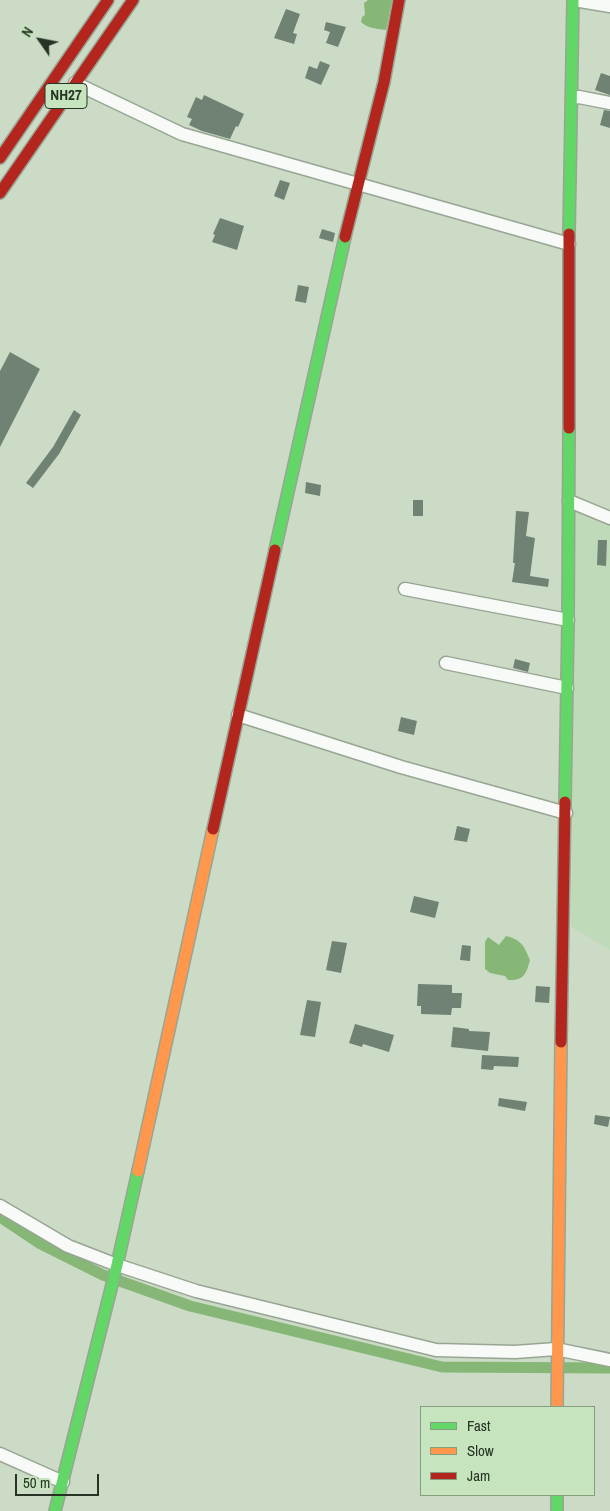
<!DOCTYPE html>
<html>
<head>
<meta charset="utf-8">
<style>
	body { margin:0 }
	#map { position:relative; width:610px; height:1511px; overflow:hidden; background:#cbdbc6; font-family:"Archivo Narrow",sans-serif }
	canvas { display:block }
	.legend { position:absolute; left:420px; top:1406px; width:175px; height:90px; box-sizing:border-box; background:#c6e4bd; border:1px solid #869d80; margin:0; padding:6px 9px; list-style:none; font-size:15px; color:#273324 }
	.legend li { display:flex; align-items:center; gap:10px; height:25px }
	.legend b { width:25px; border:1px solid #869d80 }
	.north { position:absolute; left:15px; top:15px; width:50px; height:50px; -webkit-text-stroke:4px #c6e4bd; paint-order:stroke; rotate:303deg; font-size:14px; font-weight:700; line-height:20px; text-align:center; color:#273324 }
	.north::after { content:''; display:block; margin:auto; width:18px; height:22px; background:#273324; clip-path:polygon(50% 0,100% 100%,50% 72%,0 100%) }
	.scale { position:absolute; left:15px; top:1474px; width:84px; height:22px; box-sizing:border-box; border:2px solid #273324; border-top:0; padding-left:6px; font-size:15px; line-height:18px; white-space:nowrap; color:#273324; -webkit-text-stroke:4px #c6e4bd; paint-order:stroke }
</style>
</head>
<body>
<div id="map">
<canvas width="610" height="1511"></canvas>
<ul class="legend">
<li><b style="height:6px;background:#63d668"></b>Fast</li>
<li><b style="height:6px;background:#ff974d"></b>Slow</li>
<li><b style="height:6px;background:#b3261e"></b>Jam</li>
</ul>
<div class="north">N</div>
<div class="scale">50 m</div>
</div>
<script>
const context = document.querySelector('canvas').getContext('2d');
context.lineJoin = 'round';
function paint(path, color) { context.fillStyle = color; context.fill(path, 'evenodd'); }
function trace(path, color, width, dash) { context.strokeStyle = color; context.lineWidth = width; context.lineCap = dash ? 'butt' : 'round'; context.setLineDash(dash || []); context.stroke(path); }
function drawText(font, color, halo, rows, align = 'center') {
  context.font = font + ' "Archivo Narrow",sans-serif'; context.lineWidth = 5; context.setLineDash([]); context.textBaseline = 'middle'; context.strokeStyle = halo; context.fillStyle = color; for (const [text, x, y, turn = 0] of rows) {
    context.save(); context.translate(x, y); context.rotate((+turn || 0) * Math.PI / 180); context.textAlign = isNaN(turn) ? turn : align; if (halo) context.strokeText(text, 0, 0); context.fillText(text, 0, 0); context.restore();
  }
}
const built = new Path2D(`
	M575,510L610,524V950L571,927Z`);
const water = new Path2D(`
	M368,0H392L386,30C377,29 367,28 361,22L362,17L365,15L364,3Z
	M506,936C522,940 524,946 530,960C526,974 524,981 508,980L505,976L490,973L485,969V942L488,937L499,945Z`);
const canal = new Path2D(`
	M0,1217L39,1243L103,1275L190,1306L442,1367L610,1368`);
const building = new Path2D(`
	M286,9L300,14L293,33L297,34L294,44L274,38Z
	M326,22L346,27L338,47L326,43L330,32L324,30Z
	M320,61L330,65L321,85L305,78L309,66L317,69Z
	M601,73L610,76V95L595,90Z
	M204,95L244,114L238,127L236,126L230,139L202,131L189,125L192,119L187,117L196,97L202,100Z
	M604,110L610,111V128L600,125Z
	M280,180L290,183L284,200L274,196Z
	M220,218L244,226L237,250L212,242L215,235L213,234Z
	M322,229L335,233L333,242L319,238Z
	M298,285L309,287L306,303L295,301Z
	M10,352L40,369L0,447V371Z
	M74,410L81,415L59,454L33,488L26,483L53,447Z
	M306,482L321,485L320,496L305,493Z
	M413,500H423V516H413Z
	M516,511L529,512L526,536L535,538L530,576L549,579L548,587L512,582L515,563H513Z
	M598,540H607L606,566L597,565Z
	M515,659L530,663L528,672L513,668Z
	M401,717L417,721L414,735L398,731Z
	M457,826L470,829L467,842L454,840Z
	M414,896L439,902L435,918L410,912Z
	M332,941L347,943L341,973L326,970Z
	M462,945L471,946L470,961L460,960Z
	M418,984L452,985V993H462L461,1008H452L451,1015L421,1014V1006H417Z
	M536,986L550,987L549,1003L535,1002Z
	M307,1000L321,1002L315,1037L300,1035Z
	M355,1024L394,1035L389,1052L363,1044L362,1047L349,1043Z
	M453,1027L469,1029V1031L490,1032L488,1051L451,1047Z
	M482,1055L519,1057L518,1067L494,1066L493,1070L481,1069Z
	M499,1098L527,1102L525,1111L498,1106Z
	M595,1115L610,1117L608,1127L594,1124Z`);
const path = new Path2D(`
	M147,8L161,34L175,72L180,119`);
const street = new Path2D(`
	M574,0L610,6
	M75,83L182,134L569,244
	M572,98L579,97L610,103
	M569,501L610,518
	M405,589L568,620
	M446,663L567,688
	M238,715L401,767L566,813
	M0,1206L68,1246L117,1265L196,1291L436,1350L515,1352L556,1349L610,1360
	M0,1454L63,1482`);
const fast = new Path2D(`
	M569,234L573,0
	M275,550L345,237
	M565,802L568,620L569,428
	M557,1495V1511
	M55,1511L117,1265L138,1171`);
const slow = new Path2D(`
	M138,1171L213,829
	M557,1407L561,1042`);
const jam = new Path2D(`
	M0,158L108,0
	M0,193L133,0
	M345,237L384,82L399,0
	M569,428V234
	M213,829L275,550
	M561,1042L565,802`);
const shields = [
	[66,96,42]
];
const shieldNames = [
	["NH27",66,96]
];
paint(built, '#bfdab8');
paint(water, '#86b777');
trace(canal, '#86b777', 11);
paint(building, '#6f8273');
trace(street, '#98a594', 15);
trace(fast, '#98a594', 14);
trace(slow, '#98a594', 14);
trace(jam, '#98a594', 14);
trace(path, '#cfd4ce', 2, [1, 4]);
trace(street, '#f7faf6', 12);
trace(fast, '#63d668', 11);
trace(slow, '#ff974d', 11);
trace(jam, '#b3261e', 11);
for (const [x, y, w] of shields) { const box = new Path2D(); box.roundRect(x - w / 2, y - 12.5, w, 25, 4); context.fillStyle = '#c6e4bd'; context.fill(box); trace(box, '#273324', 1); }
drawText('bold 15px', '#273324', null, shieldNames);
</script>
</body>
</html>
